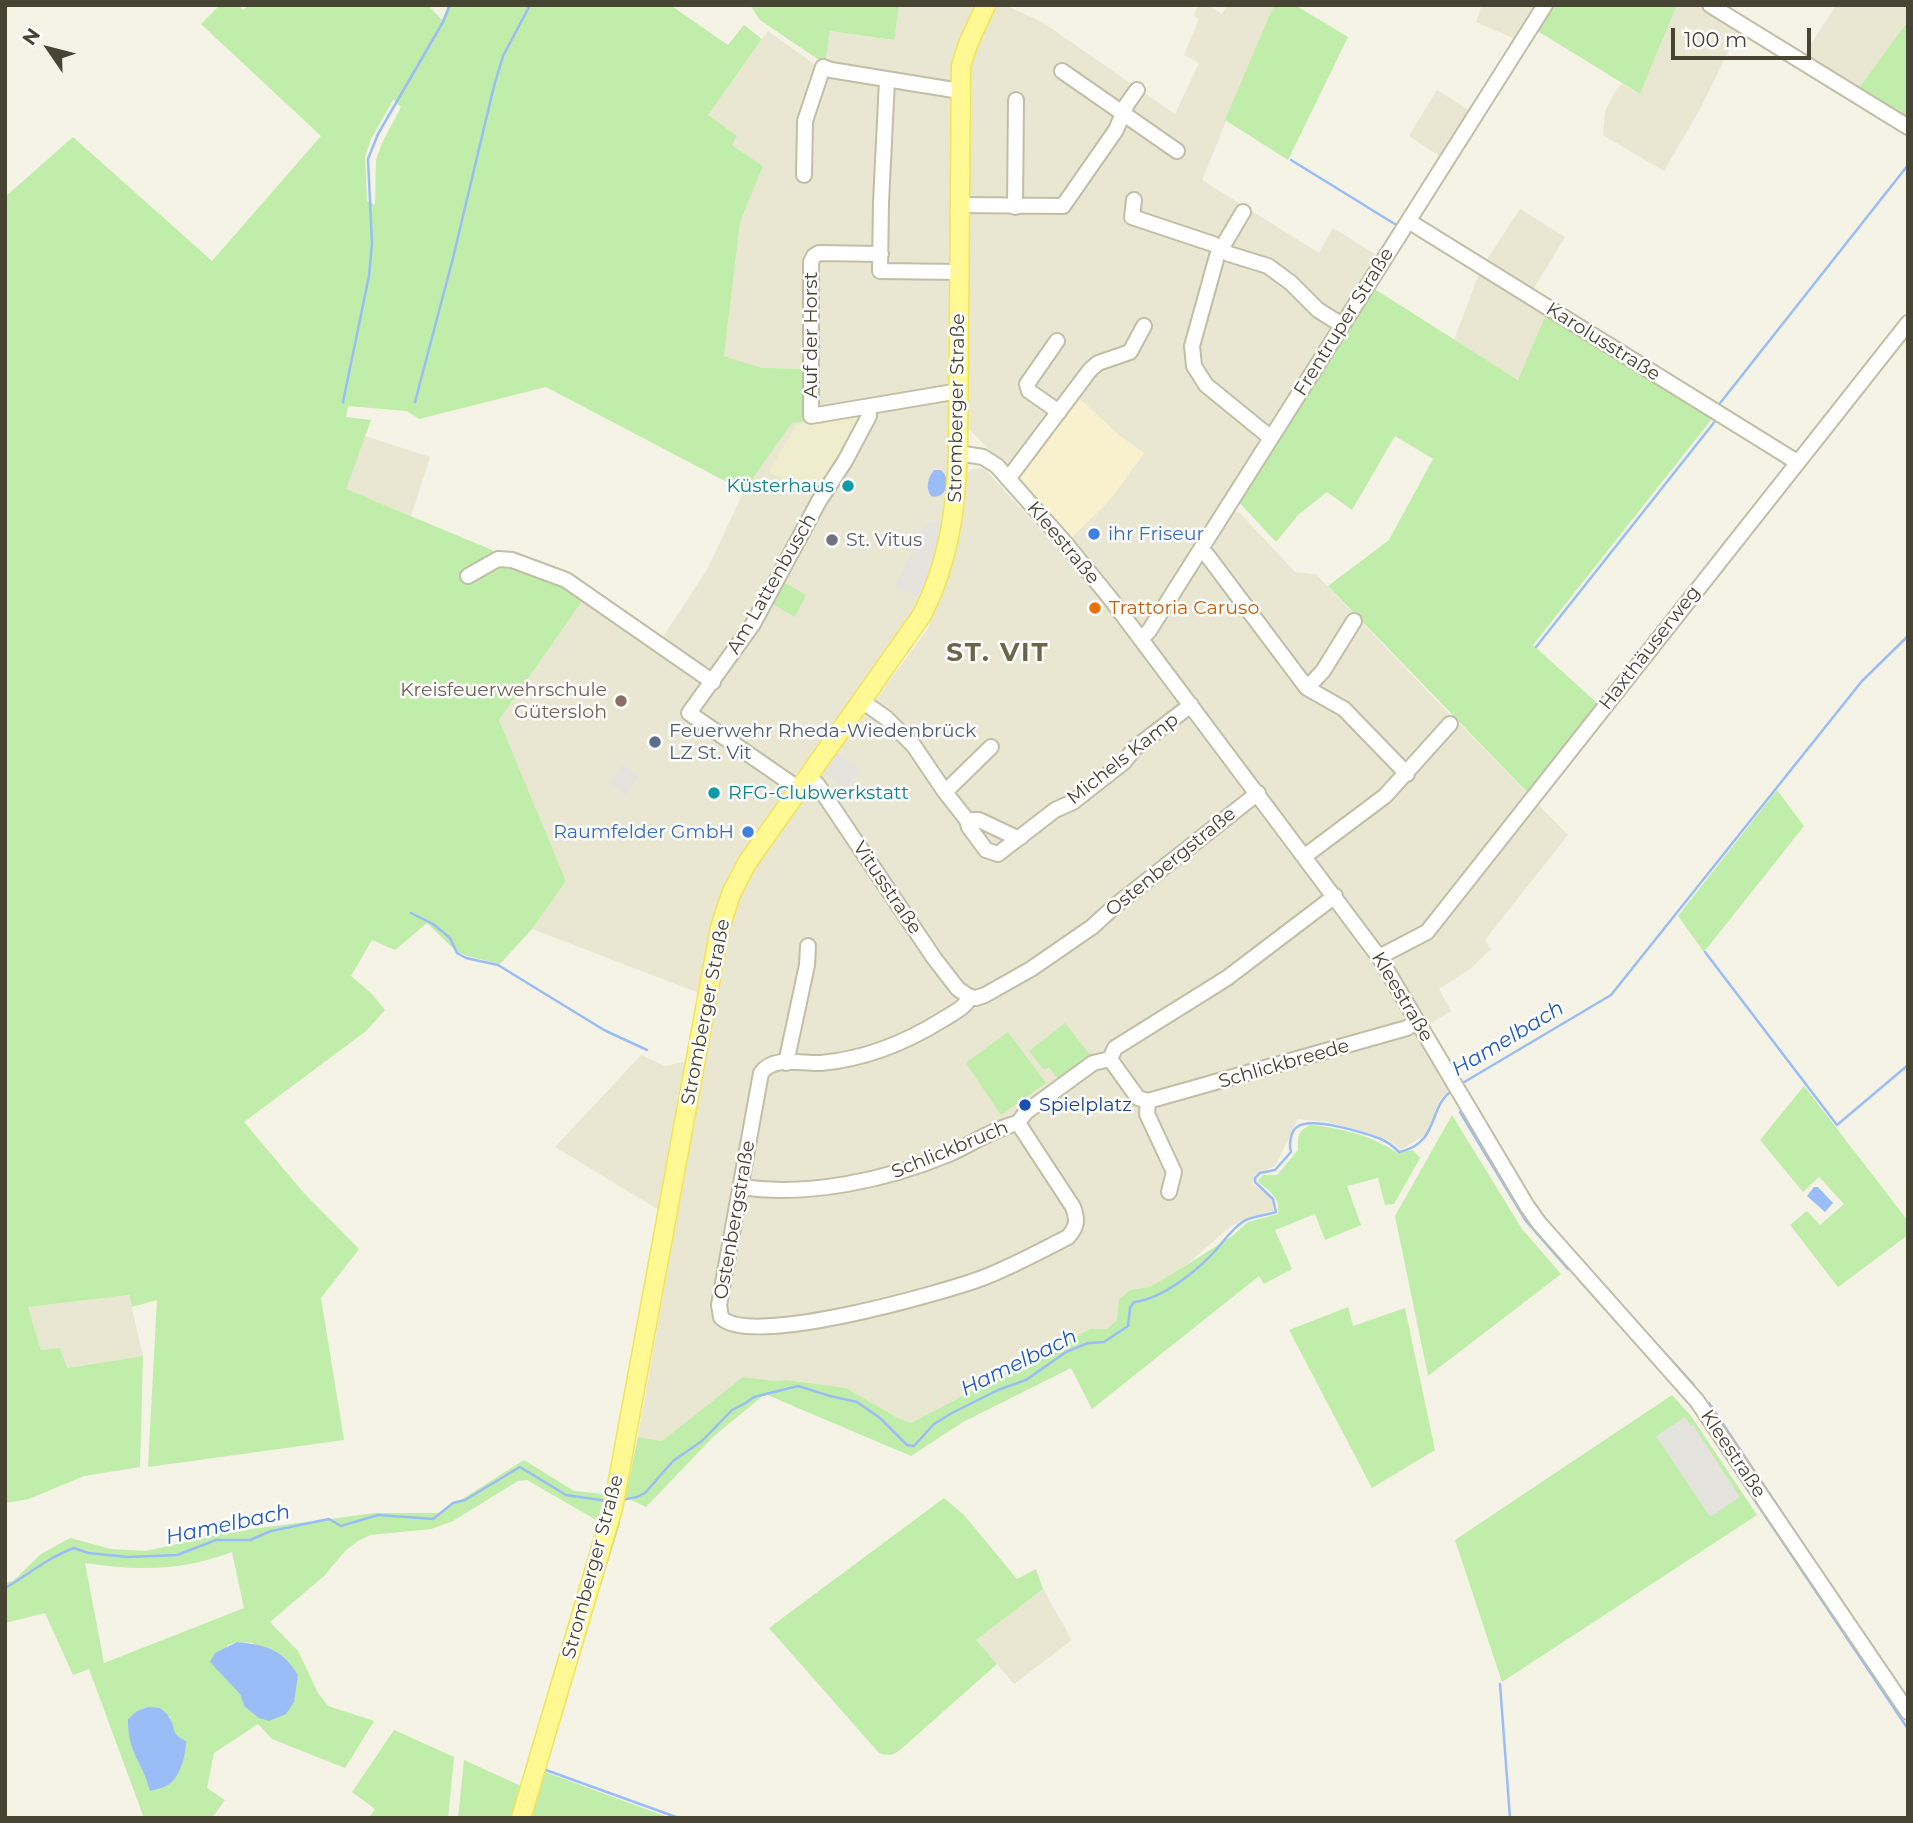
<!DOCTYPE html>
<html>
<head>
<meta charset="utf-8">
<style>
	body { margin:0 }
	#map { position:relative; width:1913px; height:1823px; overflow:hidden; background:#f4f3e5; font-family:Montserrat,sans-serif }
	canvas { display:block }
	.frame { position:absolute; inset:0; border:7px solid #484434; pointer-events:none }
	.north { position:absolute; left:14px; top:14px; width:70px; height:70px; -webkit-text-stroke:5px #fff; paint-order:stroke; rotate:305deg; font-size:19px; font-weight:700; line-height:28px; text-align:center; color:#484434 }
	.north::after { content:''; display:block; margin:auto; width:24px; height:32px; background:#484434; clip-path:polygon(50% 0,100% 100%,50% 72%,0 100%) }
	.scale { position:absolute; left:1671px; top:28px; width:140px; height:32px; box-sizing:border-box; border:4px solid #484434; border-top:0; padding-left:9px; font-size:21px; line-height:24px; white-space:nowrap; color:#484434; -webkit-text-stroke:5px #fff; paint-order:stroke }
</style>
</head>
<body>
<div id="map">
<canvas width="1913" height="1823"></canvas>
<div class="frame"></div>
<div class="north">N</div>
<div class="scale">100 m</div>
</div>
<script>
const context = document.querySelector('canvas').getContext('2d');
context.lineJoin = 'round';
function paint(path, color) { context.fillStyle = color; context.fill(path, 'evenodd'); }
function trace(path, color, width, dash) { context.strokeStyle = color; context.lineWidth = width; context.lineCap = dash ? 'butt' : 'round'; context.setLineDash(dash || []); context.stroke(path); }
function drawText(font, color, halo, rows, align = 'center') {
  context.font = font + ' Montserrat,sans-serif'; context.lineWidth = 5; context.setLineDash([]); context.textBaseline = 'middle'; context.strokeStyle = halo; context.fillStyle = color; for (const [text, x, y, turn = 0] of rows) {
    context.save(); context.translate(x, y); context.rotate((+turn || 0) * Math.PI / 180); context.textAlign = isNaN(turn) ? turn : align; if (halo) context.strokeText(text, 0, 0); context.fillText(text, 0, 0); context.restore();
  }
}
const residential = new Path2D(`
	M899,5H977L952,84L825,64L830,31L893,40Z
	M996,5H1005L1042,22L1175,114L1199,63L1184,55L1199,19L1194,15L1199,5H1207L1222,14L1227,5H1274L1202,180L1319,253L1333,228L1378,256L1146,624L1141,625L1111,585L1071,538L1109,501L1144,453L1120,436L1016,477L968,428V86L970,67L976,47Z
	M1482,5H1536L1515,39L1476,22Z
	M1677,5H1696L1738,32L1699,111L1664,171L1603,135L1605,111L1617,88L1622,84L1640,94Z
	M1836,5H1908V21L1859,88L1804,55Z
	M768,31L828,74L952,97L951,386L819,411L814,403L815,369L762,368L724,356L740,222L763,166L731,144L708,115Z
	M1437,90L1470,111L1441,157L1409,136Z
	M1520,209L1565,237L1531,293L1484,264Z
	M1480,271L1547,312L1519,380L1454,340Z
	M951,396V453L945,521L921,601L737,864L723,895L699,993L532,929L566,881L499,720L585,597L657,646L708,568L744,491L792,423Z
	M365,436L430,457L411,516L345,489Z
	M974,468L985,469L1083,577L1365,954L1395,996L1449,1090L1439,1101L1431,1126L1425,1135L1402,1149L1384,1138L1328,1122L1298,1119L1275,1166L1254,1175L1252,1184L1266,1193L1273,1202V1211L1258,1214L1231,1226L1185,1266L1150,1287L1130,1290L1120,1300L1117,1320L1107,1329H1090L911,1423L898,1418L846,1388L787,1380L776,1381L744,1377L662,1441L638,1437L722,964L727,934L739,901L753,870L811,786L927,630L954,558L967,473Z
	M1239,512L1295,572L1316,574L1451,716L1381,792L1309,846L1305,845L1150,641L1230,513Z
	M1460,724L1568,835L1485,940L1491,949L1470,969L1439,989L1451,1011L1428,1025L1378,942L1318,861V854L1391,801Z
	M641,1055L665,1066L688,1061L659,1210L555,1147Z
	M129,1295L143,1356L67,1368L41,1350L28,1307Z
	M1043,1589L1072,1640L1014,1684L976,1640Z`);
const commercial = new Path2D(`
	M1077,396L1120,436L1144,453L1109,501L1071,538L1016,477Z`);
const education = new Path2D(`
	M863,415V420L819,492L813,494L769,472L796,425Z`);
const green = new Path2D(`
	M220,5H239L243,10L250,5H428L442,20L448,5H670L728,45L744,25L762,39L708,115L737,136L732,145L763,166L740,222L724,356L762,368L806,369L807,421L792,423L744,491L546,387L419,419L407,411L348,406L346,417L371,420L346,489L492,550C521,570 555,578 585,597L499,720L566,881L532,929L500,964L467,956L456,951L427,923L395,950L372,940L351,976L372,994L385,1010L366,1031L244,1122L303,1192L359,1249L321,1298L344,1440L148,1467L157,1300L132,1307L129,1295L28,1307L41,1350L60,1348L67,1368L143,1356L140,1467L84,1476L29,1499L5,1503V197L73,137L212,261L321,136L201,24ZM393,100L401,107L382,143L376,160L375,205L367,201L365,157L371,139Z
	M750,5H899L894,40L830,31L825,64L760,20Z
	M1274,5H1295L1348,37L1288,160L1225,120Z
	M1549,5H1677L1640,94L1536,30Z
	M1908,21V118L1859,88Z
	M1373,288L1518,380L1547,312L1715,415L1533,645L1597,703L1527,792L1328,586L1389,540L1433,459L1395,436L1352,510L1327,492L1299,514L1276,542L1237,500Z
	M780,580L806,595L795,617L769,602Z
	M1777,790L1804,826L1704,952L1678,916Z
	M1065,1023L1091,1056L1059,1080L1049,1067L1044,1070L1029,1051Z
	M1008,1032L1046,1083L1001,1115L966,1063Z
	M1804,1086L1908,1221V1235L1838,1287L1790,1225L1807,1211L1820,1225L1844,1204L1819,1177L1803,1192L1760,1140Z
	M1452,1115L1522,1229L1561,1274L1428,1376L1395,1216Z
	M1311,1125C1340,1128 1374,1136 1397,1153L1413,1150L1420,1158L1394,1204L1385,1205L1378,1178L1347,1186L1361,1225L1325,1240L1315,1214L1275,1230L1292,1269L1264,1284L1259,1276L1092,1409L1071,1368L963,1422L911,1456L765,1394L714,1436L646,1507L625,1497L638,1437L662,1441L743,1377L776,1381L787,1380L846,1388L898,1418L911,1423L1090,1329H1107L1117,1320L1119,1300L1130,1290L1150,1287L1185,1266L1232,1236L1248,1222L1278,1214C1281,1199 1269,1190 1258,1182L1259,1179L1263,1175H1277L1298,1150C1298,1136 1297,1131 1311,1125Z
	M1348,1307L1353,1326L1405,1308L1435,1450L1372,1488L1289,1330Z
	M1672,1395L1691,1416L1757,1515L1502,1682L1455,1540Z
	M524,1460L574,1491L604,1494L598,1521L527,1480L518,1481L453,1521L431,1529L370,1535L358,1541L346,1550L324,1576L270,1622L298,1651L318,1693L328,1706L374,1721L345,1768L272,1739L258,1724L214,1753L207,1788L225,1800L212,1818H144L89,1669L73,1675L45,1613L5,1623V1583L13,1581L41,1554L70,1538L111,1549L146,1551L229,1532L376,1513H440ZM232,1552L244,1608L104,1663L85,1563C138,1571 182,1571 232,1552ZM237,1642L253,1643L244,1706L240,1694L229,1682L227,1645ZM148,1707L170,1717L172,1730L177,1737L151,1791C143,1764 127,1750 128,1719L137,1711Z
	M944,1498L964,1515L1017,1579L1036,1569L1043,1589L976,1640L997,1664L900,1750C892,1756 888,1756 879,1753L769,1628Z
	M394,1730L454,1757L448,1818H369L375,1809L352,1792Z
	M464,1760L521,1786L511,1818H458Z
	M545,1772L670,1818H531Z`);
const parking = new Path2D(`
	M931,521L944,522L932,572L921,599L896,586L924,526Z
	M838,753L860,771L845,789L823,772Z
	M622,764L639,776L626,795L609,783Z
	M1685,1417L1691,1426L1693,1425L1740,1497L1710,1517L1656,1436Z`);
const water = new Path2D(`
	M934,470H941C952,479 947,500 931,496C925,487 928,478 934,470Z
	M1814,1187H1818L1833,1203L1825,1212L1807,1196Z
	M237,1642C266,1645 282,1649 298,1675L294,1702L286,1714L269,1721L259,1718L244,1706L240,1694L210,1662L215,1653Z
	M148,1707L160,1708C163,1711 167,1713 169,1717C177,1729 169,1733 186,1741C186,1755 180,1778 168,1785C163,1788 156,1789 150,1791C143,1763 127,1752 128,1719L137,1711Z`);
const stream = new Path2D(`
	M1291,160L1398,226
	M343,402L369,276L372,243L368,159L378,134L443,22L450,5
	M415,402L453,258L494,86L503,56L530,5
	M1717,407L1908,165
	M1751,511L1786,466L1783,461
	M1536,647L1716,420L1724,425
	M1539,802L1660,648
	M411,913L433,924L450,938L457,953L466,958L498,965L604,1030L647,1050
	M1705,952L1837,1125L1908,1065
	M1461,1084L1611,995L1862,681L1908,636
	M1468,1093L1481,1114
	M1460,1112L1526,1221L1568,1269
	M1578,1279L1686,1399
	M1614,1297L1694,1385
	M1709,1403L1851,1616
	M1711,1435L1908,1729
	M621,1500L637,1497L645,1493L673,1461L702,1441L732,1410L744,1404L754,1397L798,1386L830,1396L857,1402L880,1418L907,1445L914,1446L934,1424L952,1413L998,1390L1026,1380L1066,1352L1088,1343L1104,1342L1128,1326L1130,1308L1134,1302C1163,1299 1198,1270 1217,1249C1225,1239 1233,1228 1244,1221C1253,1216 1266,1215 1276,1212L1273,1199L1255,1182V1178L1260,1173L1275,1170L1291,1152C1289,1145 1290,1132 1297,1127C1311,1116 1365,1133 1381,1139C1388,1142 1394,1147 1399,1152C1441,1143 1427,1106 1453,1090
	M5,1588C29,1574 49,1557 74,1548L88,1553L128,1557L177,1555L216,1540H250L271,1531L329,1519L341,1526L378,1515L433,1519L453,1503L465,1500L520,1467L566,1495L607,1501
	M593,1606L619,1522
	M1500,1684L1510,1818
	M543,1769L676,1817`);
const minor = new Path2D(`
	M1710,5L1908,127
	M1062,71L1177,151
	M887,80L881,202L880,271L960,272
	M804,175L805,121L823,67L831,70L960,91
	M1134,200L1132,217L1213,244L1229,254L1268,266L1291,283L1318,310L1342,325
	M960,205L1063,206L1116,130L1127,104L1137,90
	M1015,207L1016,100
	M1243,212L1217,256L1192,346L1194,366L1206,385L1271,438
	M1410,222L1797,462
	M881,254L819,253L814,256L811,262V416L959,391
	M1057,341L1027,384L1029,391L1059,412
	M958,453L983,457L997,466L1066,544L1110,598L1379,957L1527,1206L1539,1223L1697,1401L1908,1712
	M1008,479L1090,370L1098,363L1130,352L1144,326
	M1200,551L1207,555L1307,688L1344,709L1407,774
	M468,576L498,559L512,560L566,580L713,682
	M1141,639L1149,631L1545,5
	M1307,688L1323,671L1354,621
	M862,701L886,718L914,746L945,792L967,820L969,827L986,850L998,854L1055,810L1073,802L1124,762L1135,748L1191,705
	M808,777L817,784L934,958L958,989L970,997
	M799,789L689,713L753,624L819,501L845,461L869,416V406
	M945,792L991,747
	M967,820H979L1015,837H1021
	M1305,856L1385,796L1450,724
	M1379,957L1427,932L1908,323
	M970,997C965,1008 953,1013 942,1020C905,1043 865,1059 821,1063C801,1064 774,1055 761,1073L719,1305L721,1317C747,1349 946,1292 985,1277C1013,1266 1041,1251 1068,1237C1077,1227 1078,1220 1073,1207L1018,1123
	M970,997L976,998L985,995L1031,969L1092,927L1116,905L1258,793
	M1110,1059L1138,1098L1148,1101L1407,1028L1417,1021
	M1110,1059L1115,1048L1227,978L1335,896
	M786,1063L807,965L808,946
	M1148,1101L1147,1114L1174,1172L1169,1192
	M741,1187C808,1197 887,1180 949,1154C972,1144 993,1129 1018,1123L1026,1112L1093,1063L1110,1059`);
const major = new Path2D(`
	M521,1818L613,1508L720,928L731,894L747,863L922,615C948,564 956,511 958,453L961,66L968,44L986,5`);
const markers = [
	[848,486,7,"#0f9aa8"],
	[1094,534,7,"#3f7fe0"],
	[832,540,7,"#6b7280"],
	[1095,608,7,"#e8710a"],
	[621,701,7,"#8d6e63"],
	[655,742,7,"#5c6f8a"],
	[714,793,7,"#0f9aa8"],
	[748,832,7,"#3f7fe0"],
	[1025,1105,7,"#1a4fb4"]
];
const streetNames = [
	["Frentruper Straße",1344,322,-58],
	["Auf der Horst",811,335,-90],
	["Karolusstraße",1603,342,32],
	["Stromberger Straße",957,408,-89],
	["Kleestraße",1063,543,50],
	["Am Lattenbusch",772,584,-60],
	["Haxthäuserweg",1650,648,-52],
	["Michels Kamp",1123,759,-38],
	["Ostenbergstraße",1171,862,-39],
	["Vitusstraße",887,888,56],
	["Kleestraße",1402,997,59],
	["Stromberger Straße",706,1012,-79],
	["Schlickbreede",1284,1064,-16],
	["Schlickbruch",950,1150,-22],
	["Ostenbergstraße",735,1220,-80],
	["Kleestraße",1733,1454,56],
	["Stromberger Straße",593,1567,-75]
];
const cultureNames = [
	["Küsterhaus",834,486],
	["RFG-Clubwerkstatt",728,793,"left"]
];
const shopNames = [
	["ihr Friseur",1108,534],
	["Raumfelder GmbH",734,832,"right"]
];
const worshipNames = [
	["St. Vitus",846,540]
];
const foodNames = [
	["Trattoria Caruso",1109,608]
];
const educationNames = [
	["Kreisfeuerwehrschule",607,690],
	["Gütersloh",607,712]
];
const serviceNames = [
	["Feuerwehr Rheda-Wiedenbrück",669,731],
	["LZ St. Vit",669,753]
];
const transitNames = [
	["Spielplatz",1039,1105]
];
const waterNames = [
	["Hamelbach",1508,1039,-31],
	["Hamelbach",1019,1363,-26],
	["Hamelbach",228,1525,-12]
];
const districtNames = [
	["ST. VIT",998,653]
];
paint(residential, '#e9e7d2');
paint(commercial, '#f9f0cd');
paint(education, '#efedcd');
paint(green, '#c0eda9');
paint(parking, '#e5e3de');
paint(water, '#9abdf8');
trace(stream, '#9abdf8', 2.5);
trace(minor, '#c1bea6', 18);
trace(major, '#f1e456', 21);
trace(minor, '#fff', 14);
trace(major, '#fff893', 18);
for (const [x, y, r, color] of markers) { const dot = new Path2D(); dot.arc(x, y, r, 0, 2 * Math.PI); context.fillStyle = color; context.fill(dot); trace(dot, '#fff', 2.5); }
drawText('19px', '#484434', '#fff', streetNames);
drawText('19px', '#0d838f', '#fff', cultureNames, 'right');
drawText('19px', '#366cbe', '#fff', shopNames, 'left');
drawText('19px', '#5b616d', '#fff', worshipNames, 'left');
drawText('19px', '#c56008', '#fff', foodNames, 'left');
drawText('19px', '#785e54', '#fff', educationNames, 'right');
drawText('19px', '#4e5e75', '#fff', serviceNames, 'left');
drawText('19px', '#164399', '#fff', transitNames, 'left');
drawText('italic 21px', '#215ac0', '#fff', waterNames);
context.letterSpacing = '2px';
drawText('bold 26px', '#6c654a', '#fff', districtNames);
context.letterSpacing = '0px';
</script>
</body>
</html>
